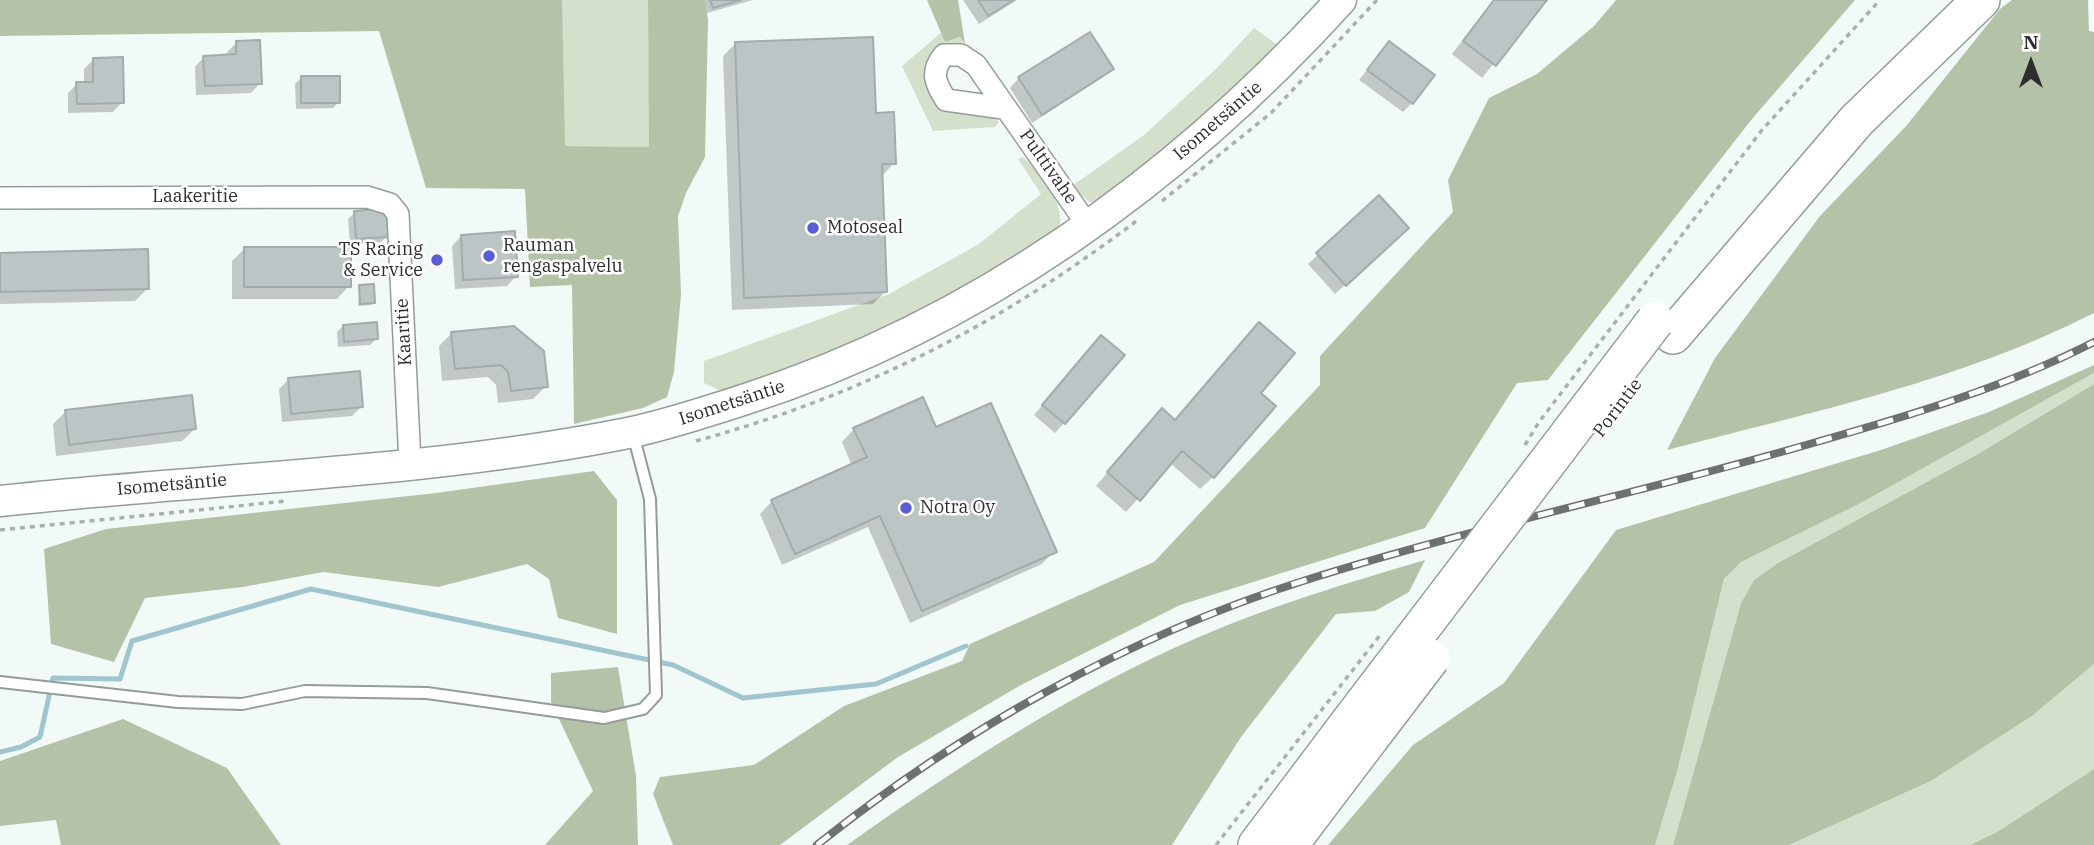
<!DOCTYPE html>
<html>
<head>
<meta charset="utf-8">
<style>
	body { margin:0 }
	#map { position:relative; width:2094px; height:845px; overflow:hidden; background:#f2faf7; font-family:"IBM Plex Serif",serif }
	canvas { display:block }
	.north { position:absolute; left:1996px; top:28px; width:70px; height:70px; -webkit-text-stroke:5px #fff; paint-order:stroke; rotate:0deg; font-size:19px; font-weight:700; line-height:28px; text-align:center; color:#2b2e2d }
	.north::after { content:''; display:block; margin:auto; width:24px; height:32px; background:#2b2e2d; clip-path:polygon(50% 0,100% 100%,50% 72%,0 100%) }
</style>
</head>
<body>
<div id="map">
<canvas width="2094" height="845"></canvas>
<div class="north">N</div>
</div>
<script>
const context = document.querySelector('canvas').getContext('2d');
context.lineJoin = 'round';
function paint(path, color) { context.fillStyle = color; context.fill(path, 'evenodd'); }
function trace(path, color, width, dash) { context.strokeStyle = color; context.lineWidth = width; context.lineCap = dash ? 'butt' : 'round'; context.setLineDash(dash || []); context.stroke(path); }
function drawText(font, color, halo, rows, align = 'center') {
  context.font = font + ' "IBM Plex Serif",serif'; context.lineWidth = 5; context.setLineDash([]); context.textBaseline = 'middle'; context.strokeStyle = halo; context.fillStyle = color; for (const [text, x, y, turn = 0] of rows) {
    context.save(); context.translate(x, y); context.rotate((+turn || 0) * Math.PI / 180); context.textAlign = isNaN(turn) ? turn : align; if (halo) context.strokeText(text, 0, 0); context.fillText(text, 0, 0); context.restore();
  }
}
const green = new Path2D(`
	M339,0H648L650,147L565,146Z
	M1254,28L1279,46L1243,86L1102,203L1089,202L1072,186L1144,135L1217,68Z
	M942,32L945,42L961,37L965,43C951,44 922,59 924,77C925,82 929,89 931,94L993,116L999,122L995,127L933,131L902,66Z
	M1022,157C1043,170 1066,207 1059,231L954,295L825,354L723,392L704,383V361L889,294L979,244L1041,194L1018,159Z
	M2094,373V384L1978,454L1778,563L1754,580L1741,603L1673,845H1655L1677,772L1724,579L1741,562L1859,504Z
	M2094,664V769L1997,832L1970,845H1789L1931,781L2032,716Z`);
const forest = new Path2D(`
	M0,0H562L565,146L649,147L648,0H705L708,20L705,157L686,193L678,216L681,295L674,372L667,397L643,408L574,424L572,285L530,287L525,189L426,188L379,31L0,36Z
	M927,0H958L965,43L960,37L945,42Z
	M1616,0H1855L1752,119L1548,380L1517,383L1425,528L1180,605L1021,685L898,757L780,845H673L653,794L660,777L754,765L844,706L962,661L970,644L1154,562L1320,385V356L1453,212L1448,180L1489,98L1537,74L1594,26Z
	M2012,0H2088L2089,31L2094,32V313C1961,381 1811,412 1667,450L1715,358L1820,216L1907,125L2000,9Z
	M2094,365V373L1859,504L1741,562L1724,579L1677,772L1655,845H1328L1413,745L1504,683L1616,530L1881,450L1989,412Z
	M2094,384V664L2032,716L1931,781L1789,845H1673L1741,603L1754,580L1778,563L1978,454Z
	M594,471L617,500V634L558,618L549,579L527,564L438,587L323,572L243,587L145,598L114,662L51,644L44,549L106,529L436,493Z
	M1425,560L1409,592L1375,611L1336,614L1241,737L1172,845H847C959,766 1073,691 1199,637C1272,605 1348,583 1425,560Z
	M618,667L636,776L638,845H545L593,791L551,702V673Z
	M123,719L227,768L281,845H61L56,820L0,826V761Z
	M2094,769V845H1970L1997,832Z`);
const shadow = new Path2D(`
	M705,0H753L707,13Z
	M963,0H1017L979,24Z
	M1493,0H1545L1482,78L1452,54Z
	M236,43L260,83L251,93L196,95L195,67L204,57L227,56V52Z
	M1389,43L1412,103L1403,112L1359,80Z
	M735,44L874,115L894,163L881,177L885,292L873,304L732,310L723,56Z
	M93,60L122,102L113,112L68,113V93L77,84L84,83V69Z
	M1112,69L1102,78L1032,123L1010,88L1019,78Z
	M301,78L339,102L333,108L296,109L295,84Z
	M1379,198L1397,237L1335,294L1308,264Z
	M354,213L387,236L381,242L350,245L348,219Z
	M461,236L516,276L507,286L455,289L452,246Z
	M245,248L349,286L337,299H232V261Z
	M0,255L148,288L135,301L0,304Z
	M360,287L374,303L371,305L358,306Z
	M1259,324L1258,394L1213,477L1200,489L1170,463L1126,512L1096,486L1149,423L1174,421Z
	M343,326L376,339L370,345L338,347L337,332Z
	M452,333L546,386L533,399L498,403L496,385L488,377L442,381L439,346Z
	M1092,347L1064,423L1055,433L1034,415Z
	M289,379L361,407L352,416L282,422L279,389Z
	M65,412L195,429L182,441L56,456L53,424Z
	M854,429L936,430L1054,551L1042,564L910,623L868,527L782,565L760,514L772,501L852,466L842,442Z`);
const stream = new Path2D(`
	M0,752L21,747L40,737L53,678L120,679L132,641L311,589L673,665L743,698L876,684L966,646`);
const building = new Path2D(`
	M710,0H741L713,8Z
	M978,0H1014L988,16Z
	M1494,0H1547L1496,66L1463,41Z
	M1090,32L1114,69L1042,115L1018,77Z
	M873,37L876,113L894,112L896,164H882L887,292L744,298L735,42Z
	M260,40L262,84L205,86L203,56L236,54V41Z
	M1389,41L1435,75L1413,104L1367,70Z
	M123,57L124,103L77,104L76,82H93V58Z
	M301,76H340V103H301Z
	M1379,195L1409,228L1346,286L1316,253Z
	M386,208L389,237L356,239L354,211Z
	M515,231L518,277L463,280L461,235Z
	M244,247H351V287H244Z
	M148,249L149,289L0,292V253Z
	M374,284L375,303L360,304L359,285Z
	M377,322L378,339L344,342L343,325Z
	M1259,322L1295,353L1261,393L1276,406L1214,478L1182,451L1140,501L1107,472L1162,408L1175,420Z
	M514,326L544,351L548,387L511,391L508,372L501,365L455,369L451,332Z
	M1101,335L1125,355L1065,424L1042,405Z
	M360,371L363,407L291,414L288,378Z
	M192,395L196,429L69,445L65,410Z
	M923,397L936,427L991,403L1057,552L922,611L880,516L795,554L771,500L867,457L853,428Z`);
const path = new Path2D(`
	M1162,201L1271,113L1377,0
	M696,441C863,395 1001,324 1139,219
	M1525,445L1539,422L1762,130L1880,0
	M0,530L287,501
	M1216,845L1381,634`);
const lane = new Path2D(`
	M0,682L178,702L242,704L305,691L427,693L604,718L643,709L656,695L650,499L633,434`);
const street = new Path2D(`
	M1003,108L946,100C935,83 930,72 944,55H961L976,65L1089,227
	M0,198L367,197L390,204L398,214L410,464`);
const secondary = new Path2D(`
	M0,501C209,478 422,474 628,433C667,425 705,412 743,400C976,325 1177,181 1341,0`);
const highway = new Path2D(`
	M1673,335L1857,120L1981,0
	M1257,845L1349,723
	M1289,845L1370,738`);
const rail = new Path2D(`
	M817,845C961,730 1127,637 1303,581C1471,528 1644,492 1813,443C1908,416 2006,387 2094,342`);
const highwayBridge = new Path2D(`
	M1349,723L1655,321
	M1370,738L1431,658`);
const markers = [
	[813,228,7,"#595dd4"],
	[489,256,7,"#595dd4"],
	[437,260,7,"#595dd4"],
	[906,508,7,"#595dd4"]
];
const streetNames = [
	["Isometsäntie",1218,121,-41],
	["Pulttivahe",1048,167,55],
	["Laakeritie",195,197],
	["Kaaritie",404,332,-93],
	["Isometsäntie",732,403,-18],
	["Porintie",1618,408,-53],
	["Isometsäntie",172,485,-5]
];
const poiNames = [
	["Motoseal",827,228],
	["Rauman",503,246],
	["rengaspalvelu",503,267],
	["TS Racing",423,250,"right"],
	["& Service",423,271,"right"],
	["Notra Oy",920,508]
];
paint(green, '#d4e0cc');
paint(forest, '#b4c3a8');
paint(shadow, '#0003');
trace(stream, '#a0c5ce', 5);
paint(building, '#bcc5c5');
trace(building, '#a3abab', 2);
trace(lane, '#949c99', 14);
trace(street, '#949c99', 24);
trace(secondary, '#949c99', 33);
trace(highway, '#949c99', 40);
trace(path, '#aab0ae', 3.5, [5, 5]);
trace(lane, '#fff', 10);
trace(street, '#fff', 21);
trace(secondary, '#fff', 30);
trace(highway, '#fff', 37);
trace(rail, '#6d7170', 8);
trace(rail, '#fff', 5, [16]);
trace(highwayBridge, '#949c99', 40, []);
trace(highwayBridge, '#fff', 37);
for (const [x, y, r, color] of markers) { const dot = new Path2D(); dot.arc(x, y, r, 0, 2 * Math.PI); context.fillStyle = color; context.fill(dot); trace(dot, '#fff', 2.5); }
drawText('18px', '#2b2e2d', '#fff', streetNames);
drawText('18px', '#2b2e2d', '#fff', poiNames, 'left');
</script>
</body>
</html>
